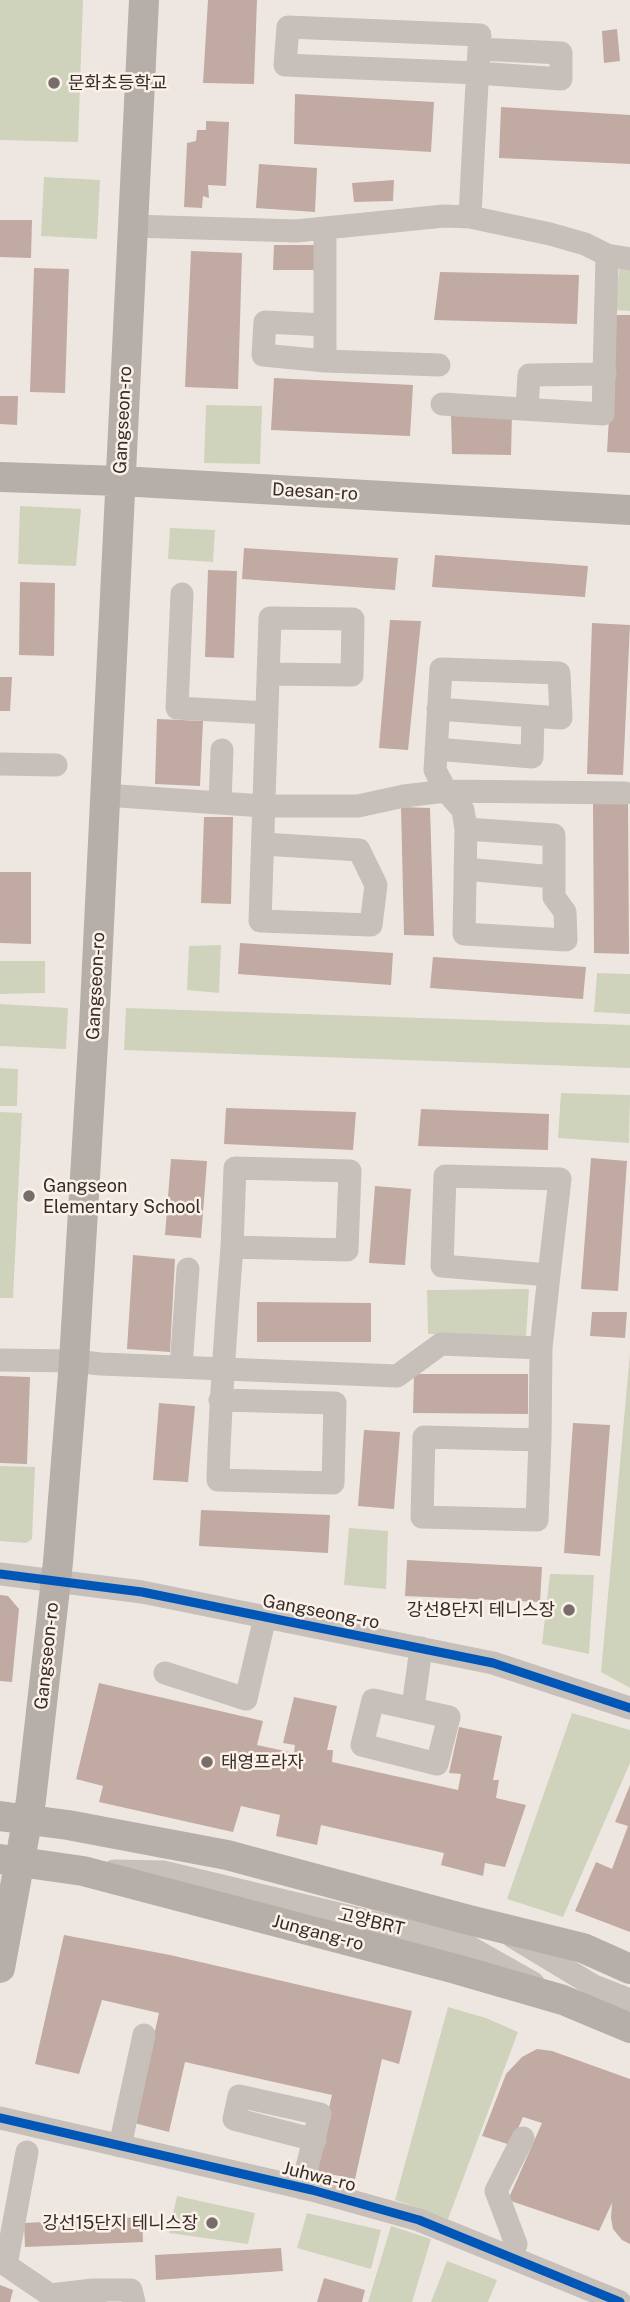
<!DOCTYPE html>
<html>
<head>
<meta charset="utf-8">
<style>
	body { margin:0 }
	canvas { display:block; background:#eee7e1 }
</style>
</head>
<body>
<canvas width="630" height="2302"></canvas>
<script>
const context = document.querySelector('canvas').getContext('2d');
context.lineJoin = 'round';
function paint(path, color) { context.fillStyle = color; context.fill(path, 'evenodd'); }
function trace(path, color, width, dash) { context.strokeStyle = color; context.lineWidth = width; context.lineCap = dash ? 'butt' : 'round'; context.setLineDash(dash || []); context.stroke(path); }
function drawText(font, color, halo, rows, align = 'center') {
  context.font = font + ' "Public Sans","Noto Sans KR",sans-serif'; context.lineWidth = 5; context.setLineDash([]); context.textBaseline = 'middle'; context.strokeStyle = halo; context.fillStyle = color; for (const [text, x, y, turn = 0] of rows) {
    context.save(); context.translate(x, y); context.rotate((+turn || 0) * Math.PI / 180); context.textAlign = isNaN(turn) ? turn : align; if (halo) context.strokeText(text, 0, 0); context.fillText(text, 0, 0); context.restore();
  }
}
const green = new Path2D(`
	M0,0H83L78,142L0,140Z
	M44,177L100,180L97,239L41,236Z
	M619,269H630V311L615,310Z
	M206,405L262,406L260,464L204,463Z
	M20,506L81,509L76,566L18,564Z
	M170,528L215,530L213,562L168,559Z
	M221,945L219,993L187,990L189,946Z
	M0,961H45V993L0,994Z
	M597,973L630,974V1014L594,1012Z
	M0,1004L68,1008L66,1049L0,1046Z
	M126,1008L630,1025V1068L124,1050Z
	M0,1068L18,1069L17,1106H0Z
	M561,1093L630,1095L629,1143L558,1138Z
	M0,1112L22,1113L13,1298H0Z
	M529,1289L526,1336L428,1334L427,1290Z
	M630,1353V1688L601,1672Z
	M0,1466L35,1467L32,1539L26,1543L0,1541Z
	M349,1528L388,1531L386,1589L344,1585Z
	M550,1574L594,1575L589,1654L542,1644Z
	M572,1713L630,1730V1763L563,1917L507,1899Z
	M448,2007L486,2018L518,2032L448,2219L395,2200Z
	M177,2196L255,2213L248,2244L169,2233Z
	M307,2213L381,2230L371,2269L297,2248Z
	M391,2226L431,2239L412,2302H368Z
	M447,2261L497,2280L488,2302H431Z`);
const building = new Path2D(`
	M208,0H257L254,84L203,83Z
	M617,29L620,61L604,63L602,31Z
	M295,94L434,102L431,152L294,144Z
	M501,107L630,115V164L499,158Z
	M206,121L229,122L226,186L208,185L209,198L203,196L202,208L184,207L187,143L196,141L197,130H206Z
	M259,164L317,168L315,212L256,208Z
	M394,180L393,201L354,202L352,183Z
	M0,220H32L31,258L0,257Z
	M274,245H322L321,270H273Z
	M191,251L242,253L238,389L185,387Z
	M34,268L69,269L65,393L30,392Z
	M440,272L579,275L577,324L434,320Z
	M615,315H630V453L607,452Z
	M274,378L413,385L410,436L271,430Z
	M0,396H18L17,425L0,424Z
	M512,413L511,455L452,454L451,415Z
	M244,548L398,558L395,590L242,579Z
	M435,555L588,566L585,597L432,587Z
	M208,570L237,571L234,658L205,657Z
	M20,582L55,583L54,656L19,655Z
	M390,620L421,621L408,750L379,748Z
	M592,623L630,625L623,775L587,774Z
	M0,677H12L10,711H0Z
	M157,719L203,721L200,786L155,784Z
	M628,801L629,954L594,953L593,803Z
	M401,807L430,808L434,936L404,935Z
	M204,817H233L231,904L201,903Z
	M0,872H31V944L0,943Z
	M240,943L393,953L391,985L238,974Z
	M433,957L586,967L583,999L430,988Z
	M226,1108L356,1112L353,1150L224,1144Z
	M421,1109L549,1114L548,1150L418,1146Z
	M591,1158L627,1161L618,1291L581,1289Z
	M171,1159L207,1161L201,1238L165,1235Z
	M375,1186L411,1189L405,1265L369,1263Z
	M133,1255L175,1259L170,1352L127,1349Z
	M257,1302L371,1303V1342H257Z
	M592,1312H627L625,1338L590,1336Z
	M414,1374H528V1414L413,1413Z
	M0,1376L30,1377L27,1464L0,1463Z
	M159,1403L195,1406L188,1482L153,1480Z
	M573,1423L610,1425L600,1556L564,1553Z
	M364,1430L400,1432L394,1509L358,1506Z
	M201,1510L330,1515L328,1553L199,1546Z
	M407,1560L542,1567L540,1602L405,1596Z
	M0,1595L8,1596L19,1609L12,1682L0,1681Z
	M99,1683L263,1721L257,1745L294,1753L295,1745L283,1743L294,1697L337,1706L327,1750H333L332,1762L458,1790L461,1774L449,1773L459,1727L502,1736L493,1780H499L496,1798L526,1805L505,1867L485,1863L483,1876L441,1865L444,1853L321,1825L317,1845L276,1836L280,1815L241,1806L233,1832L99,1802L103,1786L76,1779Z
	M630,1785V1932L575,1911L596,1862L612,1869L628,1826L615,1822Z
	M64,1935L170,1955L412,2011L399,2064L382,2059L355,2179L314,2171L332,2095L185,2062L169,2132L134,2123L159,2013L102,2000L79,2074L35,2064Z
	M537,2049L552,2051L630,2079V2244L622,2240L613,2229L611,2218L612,2203L599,2231L508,2200L542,2123L523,2117L511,2145L482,2136L506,2074L522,2057Z
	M142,2217L143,2242L25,2247L24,2223Z
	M281,2248L283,2271L156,2280L155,2255Z
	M324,2278L365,2290L362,2302H317Z
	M0,2285L13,2290L10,2302H0Z`);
const minor = new Path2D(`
	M470,217C473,156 476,96 480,35L288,27L285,65L478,73L561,79V53L479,49
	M133,226L296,231L444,216L470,217L550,234L585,244L607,255L630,259
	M325,228V361L263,355L265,322L325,325
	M325,361L439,365
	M442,404L603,414L607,255
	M527,409L529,375L605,374
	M182,594L177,708L267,713
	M438,709L533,716
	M436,749L532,757L533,716L561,718L559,673L441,669L435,770L446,791L463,810L466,829L464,934L566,940L565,912L554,897V835L466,829
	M0,764L56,765
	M105,795L263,806H358L404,796L446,791L625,793
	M220,803L222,750
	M263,844L359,850L376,885L371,925L260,921L270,618L353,619L352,675L268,674
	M465,869L554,877
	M235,1168L350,1171L347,1250L232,1247Z
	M445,1176L560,1179L549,1275L442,1266Z
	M0,1360L74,1361L101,1364L397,1376L441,1344L541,1348
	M181,1367L188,1269
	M220,1400L335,1403L333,1483L218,1480C220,1402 226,1325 232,1247
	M424,1437L540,1440L537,1520L422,1517Z
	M540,1440L541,1348L549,1275
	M0,1574L142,1592L493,1663L630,1708
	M165,1673L246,1699L265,1617
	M373,1700L449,1717L437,1764L362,1745Z
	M413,1707L421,1648
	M114,1871L163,1872L464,1944L533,1983
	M513,1937L594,1986L630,2000
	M0,2118L312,2190L419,2220L620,2302
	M120,2146L144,2035
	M27,2152L6,2265L50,2295L93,2290
	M302,2188L320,2114L239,2096L234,2119L315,2140
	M511,2257L516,2244L496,2191L523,2138
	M95,2302L93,2290H131L134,2302`);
const major = new Path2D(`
	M0,477L120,481L630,510
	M0,1816L68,1825L227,1855L469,1920L583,1948L630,1969
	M0,1859L83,1871L456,1969L563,2000L630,2028
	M0,1968L31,1800L58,1562L74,1361L94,1027L144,0`);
const cycleway = new Path2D(`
	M0,1574L142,1592L493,1663L630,1708
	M0,2118L312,2190L419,2220L620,2302`);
const markers = [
	[54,83,7,"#786d69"],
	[29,1196,7,"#786d69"],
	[569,1610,7,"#786d69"],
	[207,1762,7,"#786d69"],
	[212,2223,7,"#786d69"]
];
const poiNames = [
	["문화초등학교",68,83],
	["Gangseon",43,1186],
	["Elementary School",43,1207],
	["강선8단지 테니스장",555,1610,"right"],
	["태영프라자",221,1762],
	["강선15단지 테니스장",198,2223,"right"]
];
const streetNames = [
	["Gangseon-ro",123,420,-87],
	["Daesan-ro",315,492,3],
	["Gangseon-ro",96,986,-87],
	["Gangseong-ro",321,1612,11],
	["Gangseon-ro",47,1656,-84],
	["고양BRT",371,1922,13],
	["Jungang-ro",318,1933,15],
	["Juhwa-ro",319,2177,14]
];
paint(green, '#d0d3bb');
paint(building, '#c1aaa2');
trace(minor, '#c7bfba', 23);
trace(major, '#b6aea9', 30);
trace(cycleway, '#0057b8', 9);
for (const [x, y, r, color] of markers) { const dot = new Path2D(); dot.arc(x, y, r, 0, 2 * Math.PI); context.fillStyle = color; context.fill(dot); trace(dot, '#faf1e9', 2.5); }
drawText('18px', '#382c28', '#faf1e9', poiNames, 'left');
drawText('18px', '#382c28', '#faf1e9', streetNames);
</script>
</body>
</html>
